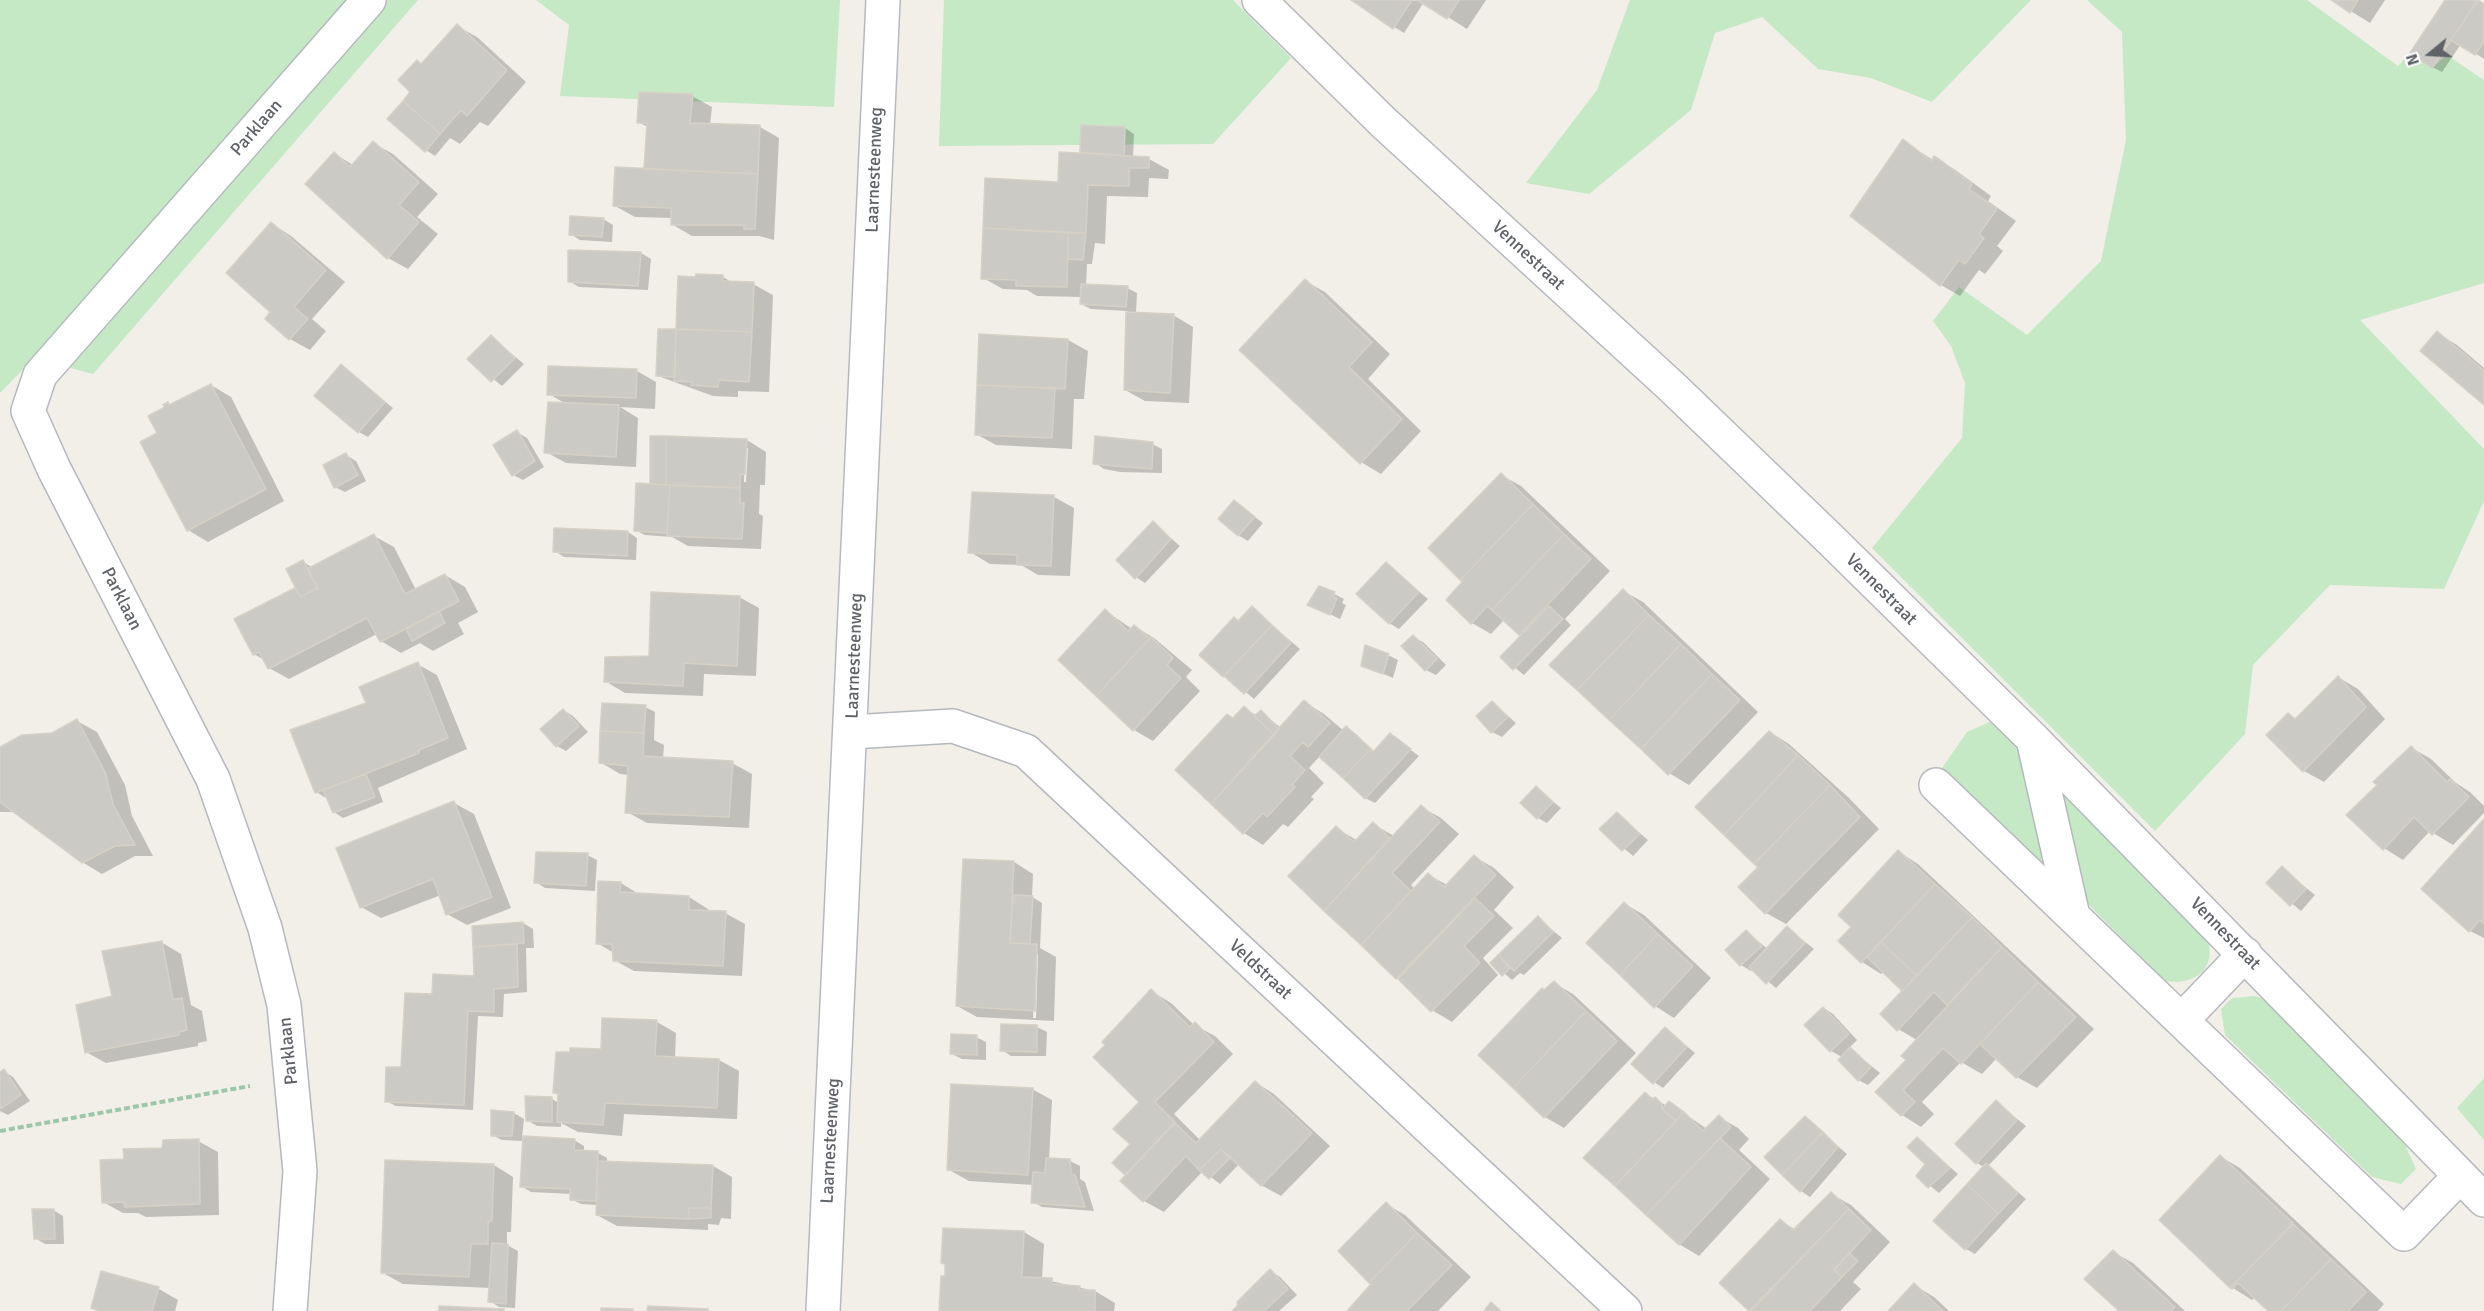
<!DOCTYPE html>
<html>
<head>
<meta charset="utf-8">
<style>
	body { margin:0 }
	#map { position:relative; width:2484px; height:1311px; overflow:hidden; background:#f1efe8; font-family:Signika,sans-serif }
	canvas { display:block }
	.north { position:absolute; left:2400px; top:24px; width:60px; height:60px; -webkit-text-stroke:4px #fff; paint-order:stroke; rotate:252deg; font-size:16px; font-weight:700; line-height:24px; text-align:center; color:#5f6368 }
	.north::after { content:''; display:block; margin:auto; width:21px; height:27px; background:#5f6368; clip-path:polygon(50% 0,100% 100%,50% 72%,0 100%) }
</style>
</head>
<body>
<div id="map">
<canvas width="2484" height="1311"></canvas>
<div class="north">N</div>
</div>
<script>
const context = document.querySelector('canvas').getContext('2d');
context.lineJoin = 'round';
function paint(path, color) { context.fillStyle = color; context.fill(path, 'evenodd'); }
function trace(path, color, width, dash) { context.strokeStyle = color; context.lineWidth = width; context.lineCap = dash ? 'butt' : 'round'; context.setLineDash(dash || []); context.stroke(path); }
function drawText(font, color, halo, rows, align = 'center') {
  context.font = font + ' Signika,sans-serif'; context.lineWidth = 4.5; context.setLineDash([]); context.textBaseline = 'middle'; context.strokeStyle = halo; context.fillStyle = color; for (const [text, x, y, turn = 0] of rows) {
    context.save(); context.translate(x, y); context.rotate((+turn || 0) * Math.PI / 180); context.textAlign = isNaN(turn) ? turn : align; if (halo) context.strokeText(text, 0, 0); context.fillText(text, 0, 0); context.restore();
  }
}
const green = new Path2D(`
	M0,0H418L93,374L34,358L0,393Z
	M536,0H840L834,107L560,96L569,25Z
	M944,0H1233L1291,58L1213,144L939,146Z
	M1630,0H2031L1932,102L1871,78L1818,69L1762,17L1715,33L1691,110L1589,194L1526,183L1597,90Z
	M2087,0H2307L2398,66L2410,53L2432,68L2447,55L2484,80V283L2360,320L2484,449V501L2444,589L2330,585L2253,665L2245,734L2155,831L1872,548L1962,438L1965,383L1951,346L1933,321L1959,287L2027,335L2101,261L2126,140L2122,32Z
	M1992,721L2024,757L2052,873L1942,768L1967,732Z
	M2055,777L2196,920C2200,927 2208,936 2209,945C2214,974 2189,985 2165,981L2082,898Z
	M2254,996L2275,1002L2397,1127L2416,1169L2401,1184L2372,1177L2225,1035L2221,1009L2232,998Z
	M2484,1078V1140L2457,1108Z`);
const shadow = new Path2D(`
	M1486,0L1467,29L1424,2L1404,33L1353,1Z
	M2333,0H2385L2370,23Z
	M2447,0H2476L2484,5V59L2461,44L2442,72L2432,67Z
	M457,26L477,37L526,82L488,126L480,122L460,144L450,138L435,156L426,150L412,92L417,62L423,65Z
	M692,96L712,107L710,125L760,127L779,138L774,240L759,236H692L673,225L672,218L635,217L615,206L646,170L648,127L638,122Z
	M1125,128L1134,134L1133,158L1149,159L1169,170L1168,179L1149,178L1148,197L1107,196L1105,244L1095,243L1092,264H1087L1086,286L1127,288L1137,293L1136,314L1173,315L1193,327L1189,403L1145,401L1125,390L1128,311L1091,309L1081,304L1082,297L1037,296L1027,290L1003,289L983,278L987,180L1060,183L1088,155L1082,152Z
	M1903,141L1933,160L1935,158L1954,169L1991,196L1988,201L2016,221L1997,246L2003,251L1985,274L1979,270L1960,296L1941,285Z
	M373,143L393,154L438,194L417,217L438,234L408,269L388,258L335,154L353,165Z
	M603,219L613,225L612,242L580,240L570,234Z
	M272,224L291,236L345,282L312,319L326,331L310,350L290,339L267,319L272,312Z
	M570,252L641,253L651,259L648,290L579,287L569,281Z
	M723,277L733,283L753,284L773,295L769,392L738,391V397L713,396L658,376L678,330Z
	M1305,281L1325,292L1390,354L1368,379L1421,431L1381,474L1361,462Z
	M2437,333L2457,345L2484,368V403Z
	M491,337L524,364L502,386L469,359Z
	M1068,340L1088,351L1084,399H1074L1072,449L996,445L976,434Z
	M341,366L393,408L368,437L359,432Z
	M637,371L656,382L655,409L620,407L638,418L636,467L566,463L546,452L566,404L549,394Z
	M211,385L231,397L284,501L208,542L188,530L159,434L168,404L171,405Z
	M517,432L527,438L544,467L523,480L513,475Z
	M747,440L766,452L765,485H760L759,514L763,516L761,549L688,546L672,537L645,535L635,530L652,485ZM745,448H748L746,482H744Z
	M1152,444L1162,449V473L1120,472L1104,469L1095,463Z
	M346,455L356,461L366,481L345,492L335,487Z
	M1501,475L1521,486L1610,571L1565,619L1571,625L1524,675L1502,657L1523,635L1505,619L1491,634L1472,623L1464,582Z
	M973,493L1054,497L1074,508L1070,576L1038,575L1021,565L990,564L970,552Z
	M1234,502L1263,523L1248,541L1238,535Z
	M1153,523L1180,546L1145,583L1136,577Z
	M628,532L637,538L636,560L564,557L555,551Z
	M374,536L394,547L416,590L445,575L465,587L478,612L458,623L464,634L433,651L420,643L401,653L381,641L377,634L289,679L269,668L266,661L254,654L236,620L297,588L303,562L312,567Z
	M1386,564L1428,599L1399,629L1389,623Z
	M1623,591L1643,602L1758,712L1689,785L1669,773Z
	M1334,594L1344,599L1342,603L1346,605L1340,619L1310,605Z
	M739,597L759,608L756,676L704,674L703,696L625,693L605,681L650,657Z
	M1252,608L1300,649L1254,699L1202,655L1234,619L1240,622Z
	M1106,611L1132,629L1134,626L1154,638L1192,670L1186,677L1200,691L1153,741L1134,730L1060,660Z
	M1413,637L1423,642L1446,665L1436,675L1426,670L1404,646Z
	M1388,655L1398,660L1393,678L1363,665Z
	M417,664L437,675L467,749L378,788L383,802L343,818L334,812L328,799L316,792L368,704Z
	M2338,677L2358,689L2385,719L2324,782L2304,771L2289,715L2297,720Z
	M1305,702L1324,714L1344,731L1346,728L1356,734L1375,752L1390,735L1419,756L1375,803L1365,798L1320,756L1309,768L1324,783L1311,797L1314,799L1288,827L1283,824L1263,845L1244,833L1234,720L1244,708L1256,715L1261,712L1281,728Z
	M1493,703L1516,723L1502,737L1492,732Z
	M645,707L655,712L654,740L664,745L663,759L732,763L752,774L749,828L647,823L627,812L629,775L620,774L600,762Z
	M563,710L573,716L588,732L566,751L557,746Z
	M77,721L97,732L125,785L132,816L153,856H135L102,874L82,862L15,812H0V748L53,734Z
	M1770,732L1789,744L1849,798L1879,829L1786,924L1766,913L1760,867Z
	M2412,748L2431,759L2456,783L2470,792L2484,806V813L2453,845L2430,831L2403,860L2384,848L2379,785Z
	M1536,788L1561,808L1547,823L1538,818Z
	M454,803L474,814L511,908L467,925L447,914L441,895L381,918L361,907Z
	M1421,807L1441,818L1459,834L1411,885L1415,889L1429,875L1447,885L1475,857L1494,868L1514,887L1494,910L1513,928L1483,958L1498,975L1452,1022L1432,1010L1290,876L1336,828L1358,841L1373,824L1394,836Z
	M1617,814L1648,840L1633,856L1601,829Z
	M2484,822V938L2470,931Z
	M1899,852L1918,864L2094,1029L2037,1088L2017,1077L1997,1058L1982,1074L1961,1062L1922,1102L1934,1114L1921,1127L1902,1115L1877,1092L1908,1060L1917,1040L1898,1029L1904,991L1884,971L1881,974L1862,962L1840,940L1853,927Z
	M587,855L597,860L595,891L545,888L536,882Z
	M1014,862L1033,874L1032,897L1042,903L1040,948L1056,957L1054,1021L977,1017L957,1006ZM1035,954H1038L1036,1018H1033Z
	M2282,868L2315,895L2301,911L2268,883Z
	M621,883L640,895L689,897L708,909V912L725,913L745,924L742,976L634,971L614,960V953L597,943Z
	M1625,904L1644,915L1711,978L1674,1018L1655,1006Z
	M1538,918L1562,938L1524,975L1520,973L1512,980L1492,963Z
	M523,923L533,929L534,948H526L527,992L504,994L503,1017L478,1016L473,1110L396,1106L386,1101L433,995L476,977L474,927Z
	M1788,928L1814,949L1776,988L1753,969L1751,971L1741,965L1727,950L1746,932L1768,949Z
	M161,942L181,954L191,1005L202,1011L207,1041L198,1043V1046L106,1063L86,1052L114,997Z
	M1554,983L1573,994L1636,1053L1564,1128L1545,1117L1544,991Z
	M1151,991L1171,1003L1194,1025L1215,1036L1233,1054L1174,1114L1200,1140L1255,1082L1274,1094L1330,1146L1281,1196L1261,1185L1239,1164L1220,1184L1203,1171L1164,1212L1144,1201L1122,1181L1127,1175L1114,1163L1132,1143L1141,1102Z
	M1824,1008L1833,1014L1857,1040L1849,1048L1880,1073L1868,1085L1858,1080L1842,1057L1831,1051Z
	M657,1022L676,1033L675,1058L719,1060L739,1071L737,1119L624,1114L622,1136L578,1132L561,1123V1127L537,1126L527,1120L552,1099L559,1103V1095L554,1093L602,1050Z
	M1002,1026L1037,1027L1047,1032L1046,1056H1011L1002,1050Z
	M1665,1028L1695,1053L1663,1088L1654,1082Z
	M976,1037L986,1042V1060L962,1059L952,1054Z
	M4,1071L13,1077L30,1101L8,1115L0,1111V1074Z
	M1032,1089L1052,1100L1049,1160L1070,1161L1080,1166V1179L1085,1182L1094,1211L1042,1207L1033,1202L1034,1185L969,1181L949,1170Z
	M1646,1094L1667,1106L1669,1103L1707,1129L1719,1117L1738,1128L1749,1139L1739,1150L1770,1179L1699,1256L1679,1244Z
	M1996,1102L2026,1126L1988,1166L2026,1199L1975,1254L1966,1249L1984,1167L1977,1163Z
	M493,1112L514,1113L524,1119L522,1138L574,1140L584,1146V1152L598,1153L607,1158V1162L713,1166L732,1177L731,1219L721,1218L719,1225L708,1224V1230L617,1226L597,1215V1205L581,1204L571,1199L572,1194L531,1192L521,1186L524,1141L502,1140L492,1135Z
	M1805,1118L1847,1154L1810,1197L1801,1191Z
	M1918,1139L1958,1174L1939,1193L1918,1176L1927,1164Z
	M198,1141L218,1152L219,1215L146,1217L138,1213H123L103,1202L125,1161Z
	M2221,1157L2240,1168L2384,1304L2378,1311H2271L2255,1297L2252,1300L2233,1288L2161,1220Z
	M494,1165L513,1177L511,1232H507V1245L518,1251L515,1308L499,1307L490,1301L491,1288L403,1284L383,1273Z
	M1831,1194L1851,1205L1890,1242L1853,1282L1861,1289L1840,1311H1751L1721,1283L1780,1221L1796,1230Z
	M1386,1204L1405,1215L1471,1277L1438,1311H1348L1373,1284Z
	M53,1210L63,1216L64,1244H45L35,1238Z
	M944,1229L1024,1232L1044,1244L1042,1279L1095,1291L1115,1303L1114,1311H940L946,1277L947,1265L942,1263Z
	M2113,1252L2133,1263L2185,1311H2121Z
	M1270,1271L1280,1277L1297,1295L1279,1311H1234Z
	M102,1273L159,1289L178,1300L175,1311H99L93,1308Z
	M1914,1285L1934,1297L1949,1311H1890Z`);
const building = new Path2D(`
	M1351,0H1412L1393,29Z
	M1417,0H1459L1447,19Z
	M2331,0H2358L2350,13Z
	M2445,0H2478L2432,68L2410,53Z
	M2478,0L2484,4V42L2475,55L2451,40Z
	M457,24L507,70L467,116L461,110L440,134L403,101L410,92L398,80L417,60L421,64Z
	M639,92L693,94L690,123L760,125L758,174L644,169L647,123H637Z
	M403,101L440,134L425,152L387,119Z
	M1081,125L1125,127L1124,156L1080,152Z
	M1903,139L1931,161L1934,156L1939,159L1972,184L1969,189L1997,209L1979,234L1984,238L1965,264L1959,260L1940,286L1850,216Z
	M373,141L419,182L399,205L419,222L387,259L305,184L334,152L350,167Z
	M1059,152L1149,157V168H1129V186L1088,185L1086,233L983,228L985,178L1058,182Z
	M615,167L758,174L755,229H744V225H671V208L613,206Z
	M570,216L604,218L602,237L569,235Z
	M271,222L326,270L294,307L308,319L289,340L265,319L270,312L226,273Z
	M983,228L1068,233L1067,287L1016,286V280L981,279Z
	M1068,233H1086L1083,260L1068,259Z
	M568,250L641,252L638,286L568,282Z
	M696,274L723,275V281L754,282L752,332L676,329L678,276L695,277Z
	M1305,279L1372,342L1349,367L1402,419L1360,464L1239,350Z
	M1081,284L1128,286L1126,307L1080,304Z
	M1126,312L1174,314L1170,393L1124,390Z
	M658,329H676L675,377L656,376Z
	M676,329L752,332L749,382L719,380L718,387L691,385L692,382L674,381Z
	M2437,331L2484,371V405L2420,351Z
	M979,334L1068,339L1065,389L977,385Z
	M491,335L515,358L491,382L467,359Z
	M341,364L385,402L358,433L314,396Z
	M548,366L637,369L636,398L547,395Z
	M211,384L266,489L187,531L140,442L157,433L148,416L165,407L163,405L168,402L169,405Z
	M977,385L1055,388L1052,438L975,435Z
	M548,402L619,405L616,457L544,453Z
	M517,430L535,461L512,476L493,445Z
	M650,436H666V485L650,484Z
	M666,436L747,439L745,474L740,475V488L666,485Z
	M1095,436L1153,442L1152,469L1093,464Z
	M346,453L358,475L334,488L323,465Z
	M1501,473L1533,504L1460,580L1428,548Z
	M636,483L670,485L667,533L634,531Z
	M670,485L740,488V503H744L742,539L667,536Z
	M972,492L1054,495L1051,566L1017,565V555L968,553Z
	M1234,500L1255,517L1238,536L1218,519Z
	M1533,504L1564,534L1492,610L1487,606L1471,624L1446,600L1462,582L1460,580Z
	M1153,521L1171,539L1135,579L1116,560Z
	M554,528L628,531L627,556L553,552Z
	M374,534L405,594L445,574L459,601L380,642L367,618L268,669L259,652L253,655L234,619L295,588L300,597L318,588L307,569Z
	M1564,534L1591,559L1519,635L1492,610Z
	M303,560L318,588L300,597L286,569Z
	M1386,562L1419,592L1389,624L1356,594Z
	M1319,586L1335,592L1333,597L1337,598L1330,615L1307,605Z
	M1623,589L1649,615L1577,690L1549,665Z
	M651,592L740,596L737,666L684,663L683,686L604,682L605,657L649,656Z
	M1252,606L1272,625L1223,677L1199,655L1234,617L1238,621Z
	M1549,606L1563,619L1513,670L1500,657Z
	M1105,609L1128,631L1134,625L1150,638L1096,696L1058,660Z
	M439,611L445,623L412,641L406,629Z
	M1649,615L1681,644L1609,720L1577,690Z
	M1272,625L1291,643L1244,694L1224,676Z
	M1413,635L1437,659L1425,671L1401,646Z
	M1151,637L1173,658L1167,665L1181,678L1133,731L1096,696Z
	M1681,644L1712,674L1641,749L1609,720Z
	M1365,645L1389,654L1383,674L1361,666Z
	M418,662L448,738L419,750V753L315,793L290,730L366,703L359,687Z
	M1712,674L1740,700L1668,775L1641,749Z
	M2338,676L2366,707L2303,772L2266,735L2288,713L2295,719Z
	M1304,700L1330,723L1308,747L1303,742L1290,756L1305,770L1292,785L1295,787L1267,817L1263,813L1243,834L1211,804Z
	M1492,701L1508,717L1491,733L1476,716Z
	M602,703L646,705L644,733L600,731Z
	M1244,706L1274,735L1211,804L1175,770L1227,714L1233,718Z
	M563,709L579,726L556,747L540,729Z
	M1261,710L1279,729L1274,735L1254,716Z
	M77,719L105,772L113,804L135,845L115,846L82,863L0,802V747L22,735L52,733Z
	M1346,726L1371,749L1343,778L1319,757Z
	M600,731L644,733L643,756L733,761L729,817L625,813L628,766L599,763Z
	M1769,731L1798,755L1724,835L1695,807Z
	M1390,733L1411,749L1365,799L1343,778L1371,749L1373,752Z
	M2411,746L2447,782L2450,779L2469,797L2432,835L2414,817L2383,850L2346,815L2377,785L2373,782Z
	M1798,755L1830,785L1754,864L1724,835Z
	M366,774L375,797L333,813L323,790Z
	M1830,785L1860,817L1765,914L1738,887L1758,867L1754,864Z
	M1536,786L1553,802L1537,819L1520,803Z
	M454,801L492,897L446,915L433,879L360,908L336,848Z
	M1421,805L1440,822L1392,873L1411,891L1361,945L1324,911Z
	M1617,812L1640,834L1622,851L1599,829Z
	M2484,819V924L2480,920L2469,932L2421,889Z
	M1373,822L1390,838L1324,911L1288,876L1336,826L1354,842Z
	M1898,850L1935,884L1861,963L1838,941L1851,927L1838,915Z
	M536,852L588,853L586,886L534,883Z
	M1474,855L1496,875L1396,979L1361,945L1428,873L1444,887Z
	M963,859L1014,861L1010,943L1037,944L1035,1011L956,1006Z
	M2282,866L2306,889L2290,906L2266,883Z
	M598,881L621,882L620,892L689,896V910L726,911L723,966L613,961L612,944H596Z
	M1935,884L1972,917L1917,976L1881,942Z
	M1013,895L1033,896L1030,944L1010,943Z
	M1475,898L1494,916L1464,946L1480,963L1431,1012L1398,979Z
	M1624,902L1658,934L1620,975L1586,943Z
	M1538,916L1553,932L1514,971L1498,955Z
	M1972,917L2002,947L1947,1005L1934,992L1897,1031L1880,1014Z
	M523,922L524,943L473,947L472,926Z
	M1787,926L1805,943L1766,984L1749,967Z
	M1746,930L1762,946L1740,966L1725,950Z
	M1658,934L1693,966L1654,1008L1620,975Z
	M162,941L173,1000L182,998L187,1030L179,1032V1035L85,1053L76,1005L112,996L102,951Z
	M1881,942L1917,976L1902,991L1867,957Z
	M517,944L518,987L494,989V1012L468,1011L464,1105L385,1102L386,1067H401L405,993L432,994L433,974L474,976L473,947Z
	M2002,947L2038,982L1961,1064L1943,1048L1903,1090L1915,1102L1901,1116L1875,1092L1906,1060L1901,1056Z
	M1498,955L1510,968L1502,976L1490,963Z
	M1554,981L1586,1011L1513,1088L1478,1055L1542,988L1544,990Z
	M2038,982L2076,1017L2016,1078L1980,1044Z
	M1151,989L1190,1027L1195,1022L1214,1042L1155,1102L1175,1122L1125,1175L1112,1163L1130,1144L1113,1129L1139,1102L1093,1057L1105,1045L1102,1042Z
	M1823,1007L1849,1034L1830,1052L1804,1025Z
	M1586,1011L1617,1041L1544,1118L1513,1088Z
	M602,1018L657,1020L655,1056L719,1059L717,1108L605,1103L603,1125L557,1122L558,1093H553L556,1052H570V1048L601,1049Z
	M1001,1024L1037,1025V1052L1000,1051Z
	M1665,1027L1687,1047L1653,1084L1631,1064Z
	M951,1034L977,1035V1055L950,1054Z
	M1850,1047L1871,1067L1858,1081L1838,1060Z
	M4,1069L21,1095L0,1109V1072Z
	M1255,1081L1312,1133L1261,1186L1221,1149L1199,1170L1186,1156L1143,1202L1120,1181L1175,1123L1196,1143Z
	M951,1084L1033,1088L1028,1175L947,1170Z
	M1645,1092L1652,1099L1655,1097L1662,1104V1109L1676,1121L1615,1186L1583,1158Z
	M525,1096L552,1097V1122L526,1121Z
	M1996,1100L2017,1120L1976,1164L1955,1144Z
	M1669,1101L1684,1112L1676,1121L1662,1109Z
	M491,1110L514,1112L512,1136H491Z
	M1684,1112L1703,1131L1719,1115L1731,1127L1646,1215L1615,1186Z
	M1805,1116L1823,1132L1782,1175L1764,1157Z
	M1823,1132L1838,1147L1800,1192L1782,1175Z
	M523,1136L575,1139L574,1150L598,1151L596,1201L570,1200V1189L520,1187Z
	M1917,1137L1950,1168L1928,1188L1916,1176L1925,1164L1907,1147Z
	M1720,1138L1751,1167L1679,1245L1646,1215Z
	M199,1139L200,1204L125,1207L124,1202L102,1203L100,1160L124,1159L123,1149L162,1148L163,1140Z
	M1221,1149L1230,1158L1209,1179L1199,1170Z
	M2220,1155L2293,1223L2230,1288L2159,1220Z
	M1046,1158L1070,1159L1071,1174L1075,1175L1085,1207L1031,1203L1033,1172L1045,1173Z
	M385,1160L494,1164L492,1221L488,1222V1244H471L469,1277L381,1273Z
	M598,1161L713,1165L711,1208H689L688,1219L596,1215Z
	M1986,1163L2018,1193L1998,1214L1967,1184Z
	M1967,1184L1998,1214L1965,1250L1933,1221Z
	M1831,1192L1849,1209L1749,1311L1719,1283L1780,1219L1793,1230Z
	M1386,1202L1417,1233L1369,1283L1338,1251Z
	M689,1208H711V1218L688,1219Z
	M32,1209H54L55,1239H34Z
	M1849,1209L1871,1230L1834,1270L1842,1277L1810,1311H1751Z
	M2293,1224L2331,1259L2281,1311H2268L2238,1283L2232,1289L2230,1288Z
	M943,1228L1024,1231L1022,1277L1052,1278V1284L1080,1286L1079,1290H1095V1311H939L941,1276H945V1264L941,1263Z
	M1417,1233L1452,1265L1407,1311H1347L1371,1284L1369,1283Z
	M492,1243L508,1244L506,1304L488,1302Z
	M2113,1250L2175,1307L2171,1311H2119L2084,1279Z
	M1849,1253L1858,1261L1842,1277L1834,1270Z
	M2331,1259L2366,1292L2348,1311H2281Z
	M1270,1269L1288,1289L1264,1311H1232L1238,1305L1237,1302Z
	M101,1271L159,1287L152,1311H100L91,1308Z
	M1914,1283L1943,1311H1888Z
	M1491,1302L1501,1311H1484Z
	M439,1306L504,1309V1311H439Z
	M648,1306L708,1309V1311H647Z
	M601,1308L633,1309V1311H601Z`);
const path = new Path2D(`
	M0,1131L250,1086`);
const street = new Path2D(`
	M1259,0L1383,122L1672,387L1831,540L2033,739L2484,1200
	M851,732L953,726L1026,751L1625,1311
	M2033,739L2073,916
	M1936,785L2404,1234L2460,1176
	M2182,1020L2245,954
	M290,1311L300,1171L284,1005L265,928L213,779L54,469L28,411L40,375L369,0`);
const secondary = new Path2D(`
	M823,1311L883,0`);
const streetNames = [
	["Parklaan",257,128,-49],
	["Laarnesteenweg",875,170,-88],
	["Vennestraat",1528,256,43],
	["Vennestraat",1881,590,45],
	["Parklaan",121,599,63],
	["Laarnesteenweg",855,656,-88],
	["Vennestraat",2225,934,46],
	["Veldstraat",1260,970,43],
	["Parklaan",289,1051,-96],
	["Laarnesteenweg",831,1141,-87]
];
paint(green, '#c5e8c5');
paint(shadow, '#0003');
paint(building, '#cccac5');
trace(building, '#d6d1c6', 1.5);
trace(street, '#b5b8bc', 36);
trace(secondary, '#b6babf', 36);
trace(path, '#9cc7a9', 4, [6, 3]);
trace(street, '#fff', 33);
trace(secondary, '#fff', 33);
drawText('18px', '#5f6368', '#fff', streetNames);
</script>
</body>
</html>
